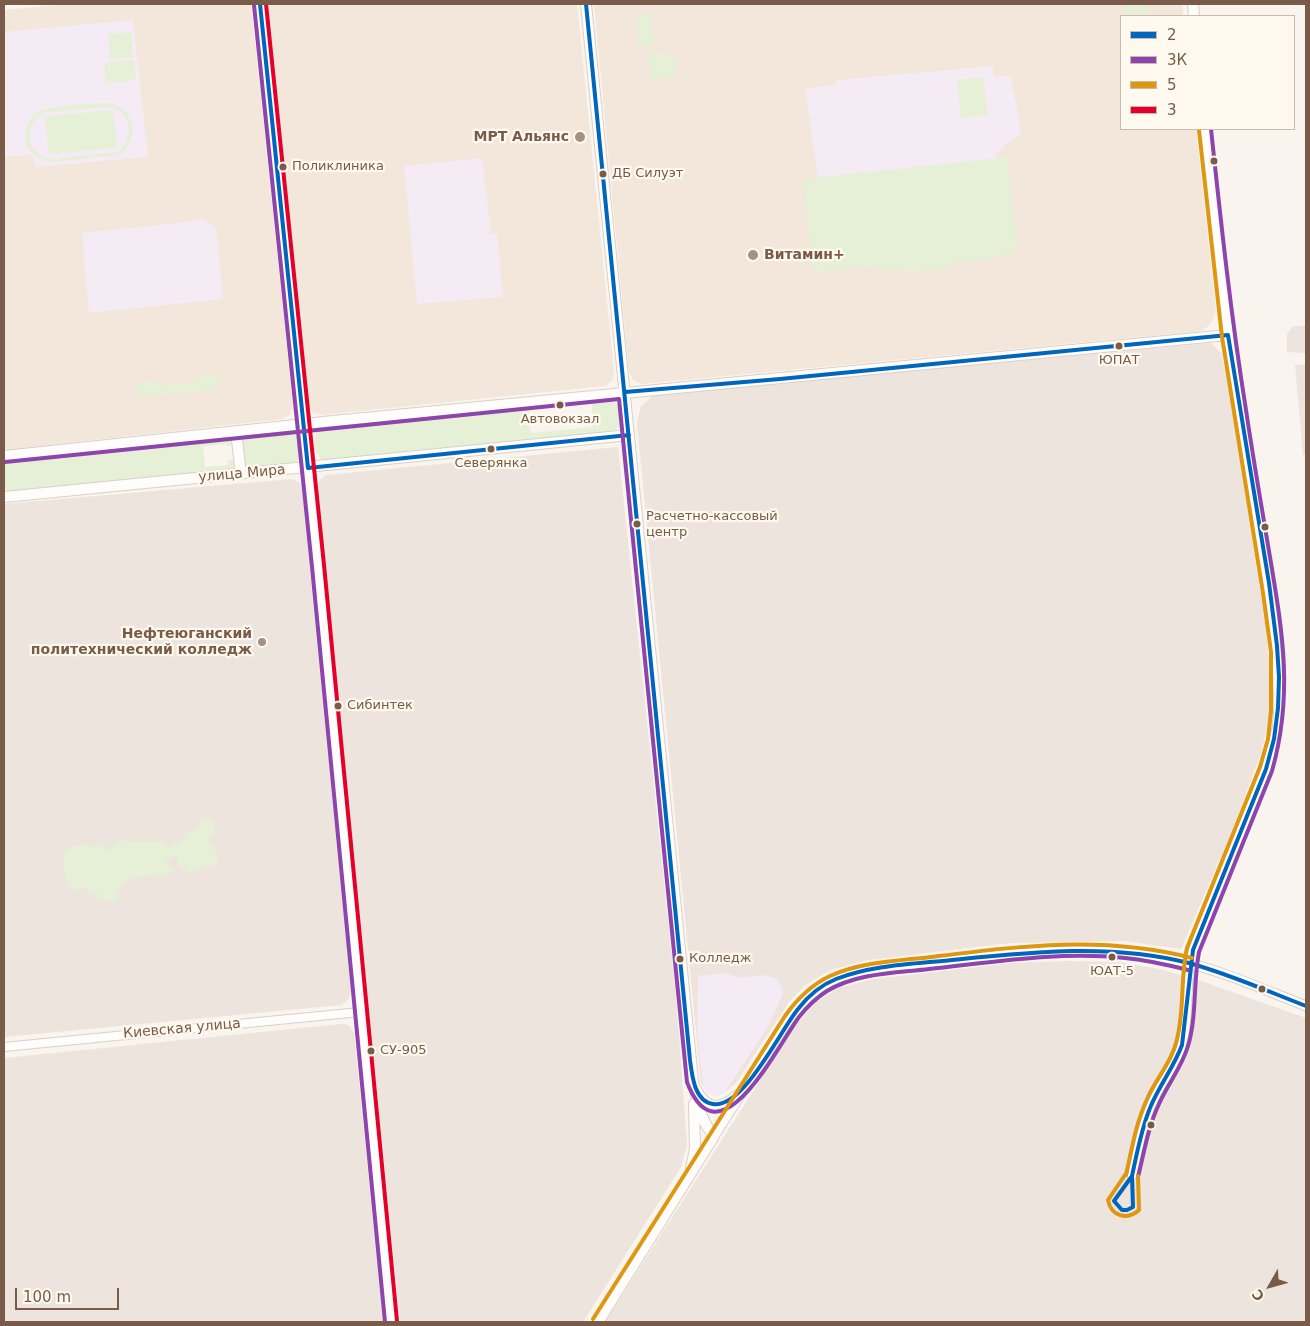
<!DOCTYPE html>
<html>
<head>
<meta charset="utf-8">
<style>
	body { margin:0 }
	#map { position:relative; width:1310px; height:1326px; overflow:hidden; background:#f9f4ed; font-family:"DejaVu Sans",sans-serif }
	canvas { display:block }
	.frame { position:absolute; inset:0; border:5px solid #7a5b49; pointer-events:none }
	.legend { position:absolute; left:1120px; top:15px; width:175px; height:115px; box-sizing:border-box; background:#fff9ef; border:1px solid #cabaad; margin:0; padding:6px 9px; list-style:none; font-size:15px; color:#7a5b49 }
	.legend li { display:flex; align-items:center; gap:10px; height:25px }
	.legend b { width:25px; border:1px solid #cabaad }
	.north { position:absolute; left:1245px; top:1261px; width:50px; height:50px; -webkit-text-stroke:4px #fff9ef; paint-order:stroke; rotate:232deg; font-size:14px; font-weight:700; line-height:20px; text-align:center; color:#7a5b49 }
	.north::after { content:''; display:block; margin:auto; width:18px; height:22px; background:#7a5b49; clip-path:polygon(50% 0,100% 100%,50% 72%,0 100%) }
	.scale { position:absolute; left:15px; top:1288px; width:104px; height:22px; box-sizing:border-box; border:2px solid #7a5b49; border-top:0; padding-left:6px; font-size:15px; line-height:18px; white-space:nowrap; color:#7a5b49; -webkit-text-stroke:4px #fff9ef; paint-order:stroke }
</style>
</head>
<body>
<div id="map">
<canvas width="1310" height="1326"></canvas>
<div class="frame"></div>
<ul class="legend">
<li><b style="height:6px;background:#0065bd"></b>2</li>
<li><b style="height:6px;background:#8e44ad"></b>3К</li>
<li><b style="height:6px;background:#de970f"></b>5</li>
<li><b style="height:6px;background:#e4002b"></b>3</li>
</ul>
<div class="north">С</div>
<div class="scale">100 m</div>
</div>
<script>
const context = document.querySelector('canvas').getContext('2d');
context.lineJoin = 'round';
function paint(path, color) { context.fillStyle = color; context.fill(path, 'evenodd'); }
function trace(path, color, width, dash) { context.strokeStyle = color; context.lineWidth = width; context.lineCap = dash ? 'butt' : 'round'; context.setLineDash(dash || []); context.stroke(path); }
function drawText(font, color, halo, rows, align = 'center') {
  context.font = font + ' "DejaVu Sans",sans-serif'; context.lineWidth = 4.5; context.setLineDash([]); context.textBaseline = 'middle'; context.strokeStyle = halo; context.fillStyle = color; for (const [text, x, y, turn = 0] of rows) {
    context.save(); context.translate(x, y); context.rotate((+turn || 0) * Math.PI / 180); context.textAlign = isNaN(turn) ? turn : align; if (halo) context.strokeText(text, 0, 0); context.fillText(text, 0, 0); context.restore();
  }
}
const residential = new Path2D(`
	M68,4H251L293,404L290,415L282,419L4,450V10Z
	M267,4H577L614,372L612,381L605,386L322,415L313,413L308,403Z
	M594,4H1182L1183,16H1121V129H1196L1216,312L1213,320L1209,326L1201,331L641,384L633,380L629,372Z`);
const industrial = new Path2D(`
	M1293,326H1306V353L1287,352V334Z
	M1211,343L1221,353L1228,385L1266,628L1270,681L1269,718L1261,753L1231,833L1181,949L1124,941L1010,943L868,960L830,970L804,986L789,1002L736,1083L725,1092L715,1096L708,1093L701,1083L637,423L641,406L654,395Z
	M1306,364V455H1303L1295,365Z
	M618,447L676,996L687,1144L681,1167L583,1322H400L317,486L320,480L326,475Z
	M292,479L299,482L302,490L351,991L348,1000L341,1005L4,1037V504Z
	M1066,961L1119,962L1160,969L1198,980L1306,1018V1322H605L795,1026L816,1002L838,988L873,979L1013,963Z
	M342,1024L349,1025L354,1033L383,1322H4V1058Z`);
const education = new Path2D(`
	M133,20L148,157L35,167L33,155L4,156V32Z
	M993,66L994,77L1011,76L1021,133L996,153L997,159L818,178L805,89L836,84L837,80Z
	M482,158L491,234L497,233L503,297L417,304L404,166Z
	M203,220L216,227L223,299L89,313L82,233Z
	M724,973L740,978L764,975L778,979L783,993L768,1027L725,1092L715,1096L708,1093L703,1084L697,1029L698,976Z`);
const green = new Path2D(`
	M1123,4H1147L1148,16H1125Z
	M651,14L654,45L639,47L636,15Z
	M131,32L133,57L110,59L108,34Z
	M649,51L676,57V75L651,80Z
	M134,60L136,80L106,83L104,63Z
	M983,77L988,115L961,118L957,80Z
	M107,103C136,106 141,140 118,155L52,162C41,161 31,155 27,145C23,132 28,117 40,111C53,105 91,104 107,103ZM107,107C133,109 136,139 117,152L52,159C24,155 22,122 47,112Z
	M113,110L117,148L49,154L45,116Z
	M1007,157L1017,253L998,255V258L952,263L953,268L906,272L905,268L879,270L878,265L813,272L803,179Z
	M218,374L219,389L139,397L137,383L158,381V386L195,383V377Z
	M609,399C621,402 619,415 620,425L617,429L609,432L328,461L322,460C314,452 313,443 316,433L327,427L525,407L529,410L531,433L593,427L592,402Z
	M283,432C287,432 292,433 295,436C302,443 301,460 294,465L246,470L242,436Z
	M229,437L233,440L231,446H227L226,444L203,446L205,467L228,465V460H234L237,467L235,470L4,493V462Z
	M204,818L209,819L214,823V835L209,839V842L218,853L217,863L214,867H204L195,872H189L178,865L177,857L175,856L164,862L171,867L173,872L169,875C146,877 133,870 116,892L121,896L115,902L102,899L99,901L97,899L99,896C93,892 87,892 82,887L73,890C63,880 63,865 64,852C70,847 81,843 89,844L91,848C97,846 102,843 109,845L102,849L108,850L121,840C130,843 153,843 162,841L169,848L184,839L187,833L195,831L196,827L200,828V821Z`);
const minor = new Path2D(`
	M4,1047L360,1012
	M1132,1176C1138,1151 1142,1123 1154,1099C1162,1081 1175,1066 1181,1048C1189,1021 1186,992 1190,964`);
const tertiary = new Path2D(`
	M1190,964L1196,942L1266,769L1277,729L1279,707L1277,662L1272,611L1228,335
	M696,1089C708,1111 721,1109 737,1095
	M714,1136C731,1109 748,1083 765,1056C781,1032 795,1005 819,988C850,967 893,967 929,963C1009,954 1090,942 1170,959C1217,968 1262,989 1306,1006`);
const secondary = new Path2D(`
	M260,4L318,566L391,1322
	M586,4L693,1081C697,1101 700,1120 714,1136L598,1322
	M1193,4L1194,16
	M236,431L241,474
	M4,456L323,422L1228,335L1205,129
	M4,497L629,435
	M691,1169L695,1148L694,1104`);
const bus1 = new Path2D(`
	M260,4L308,468L629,435
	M586,4L690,1060C692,1075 694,1101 713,1104C743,1109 780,1031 798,1009C808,996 821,985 836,979C873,965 913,964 952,960C1030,952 1111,943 1189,963C1229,974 1267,991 1306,1006
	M625,392L780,379L1228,335L1269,583L1277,646L1279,677L1278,708L1274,739L1266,769L1193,950L1182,1045C1174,1067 1159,1086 1150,1108C1141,1130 1137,1153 1132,1176
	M1132,1176L1133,1207L1127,1210H1122L1114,1201Z`);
const bus2 = new Path2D(`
	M254,5L312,567L385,1322
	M5,462L619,399L687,1082C719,1167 778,1045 799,1017C807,1007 816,998 827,991C857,973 895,973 929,969C994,962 1060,951 1125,958C1147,960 1168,965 1188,970
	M1138,1177C1144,1153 1148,1127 1159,1104C1167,1085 1182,1067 1188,1046C1197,1016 1193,983 1199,952L1272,771C1294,693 1282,629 1269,551C1261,504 1253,457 1246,410C1231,316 1221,223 1211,129`);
const bus3 = new Path2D(`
	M1127,1172L1108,1200C1111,1216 1127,1221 1139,1210L1138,1176
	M1126,1175C1132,1148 1136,1122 1148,1097C1156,1079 1171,1063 1176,1043C1185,1012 1180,979 1187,948L1260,767L1268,739L1271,711V652L1263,593L1222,337L1199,130
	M593,1319L785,1016C797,999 811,985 830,976C861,962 897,961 931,957C1020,946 1103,935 1192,958`);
const bus4 = new Path2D(`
	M266,4L324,565L397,1321`);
const markers = [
	[580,137,6,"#a69182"],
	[1214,161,4.5,"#7a5b49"],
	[283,167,4.5,"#7a5b49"],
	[603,174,4.5,"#7a5b49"],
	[753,255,6,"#a69182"],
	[1119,346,4.5,"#7a5b49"],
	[560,405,4.5,"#7a5b49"],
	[491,449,4.5,"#7a5b49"],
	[637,524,4.5,"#7a5b49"],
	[1265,527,4.5,"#7a5b49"],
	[262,642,5,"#a69182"],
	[338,706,4.5,"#7a5b49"],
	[1112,957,4.5,"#7a5b49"],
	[680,959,4.5,"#7a5b49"],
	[1262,989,4.5,"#7a5b49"],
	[371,1051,4.5,"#7a5b49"],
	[1151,1125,4.5,"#7a5b49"]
];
const busNames = [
	["Поликлиника",292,167],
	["ДБ Силуэт",612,174],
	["ЮПАТ",1119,361,"center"],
	["Автовокзал",560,420,"center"],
	["Северянка",491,464,"center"],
	["Расчетно-кассовый",646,517],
	["центр",646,533],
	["Сибинтек",347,706],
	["Колледж",689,959],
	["ЮАТ-5",1112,972,"center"],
	["СУ-905",380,1051]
];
const poiNames = [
	["МРТ Альянс",569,137],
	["Витамин+",764,255,"left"],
	["Нефтеюганский",252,634],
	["политехнический колледж",252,650]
];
const streetNames = [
	["улица Мира",242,474,-5],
	["Киевская улица",182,1029,-5]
];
paint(residential, '#f2e7da');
paint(industrial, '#ece4dd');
paint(education, '#f5ebf5');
paint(green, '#e5f0d6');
trace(minor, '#d8d1cb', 10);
trace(tertiary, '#d8d1cb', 11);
trace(secondary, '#d9d0c8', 12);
trace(minor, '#fefdfc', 8);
trace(tertiary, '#fefdfc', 9);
trace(secondary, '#fefdfc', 10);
trace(bus1, '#0065bd', 4);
trace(bus2, '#8e44ad', 4);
trace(bus3, '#de970f', 4);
trace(bus4, '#e4002b', 4);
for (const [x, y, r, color] of markers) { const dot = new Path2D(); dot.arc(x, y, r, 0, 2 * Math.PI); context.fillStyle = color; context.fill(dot); trace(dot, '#fff9ef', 2); }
drawText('13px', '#7a5b49', '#fff9ef', busNames, 'left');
drawText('bold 14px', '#7a5b49', '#fff9ef', poiNames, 'right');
drawText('14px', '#7a5b49', '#fff9ef', streetNames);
</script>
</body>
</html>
